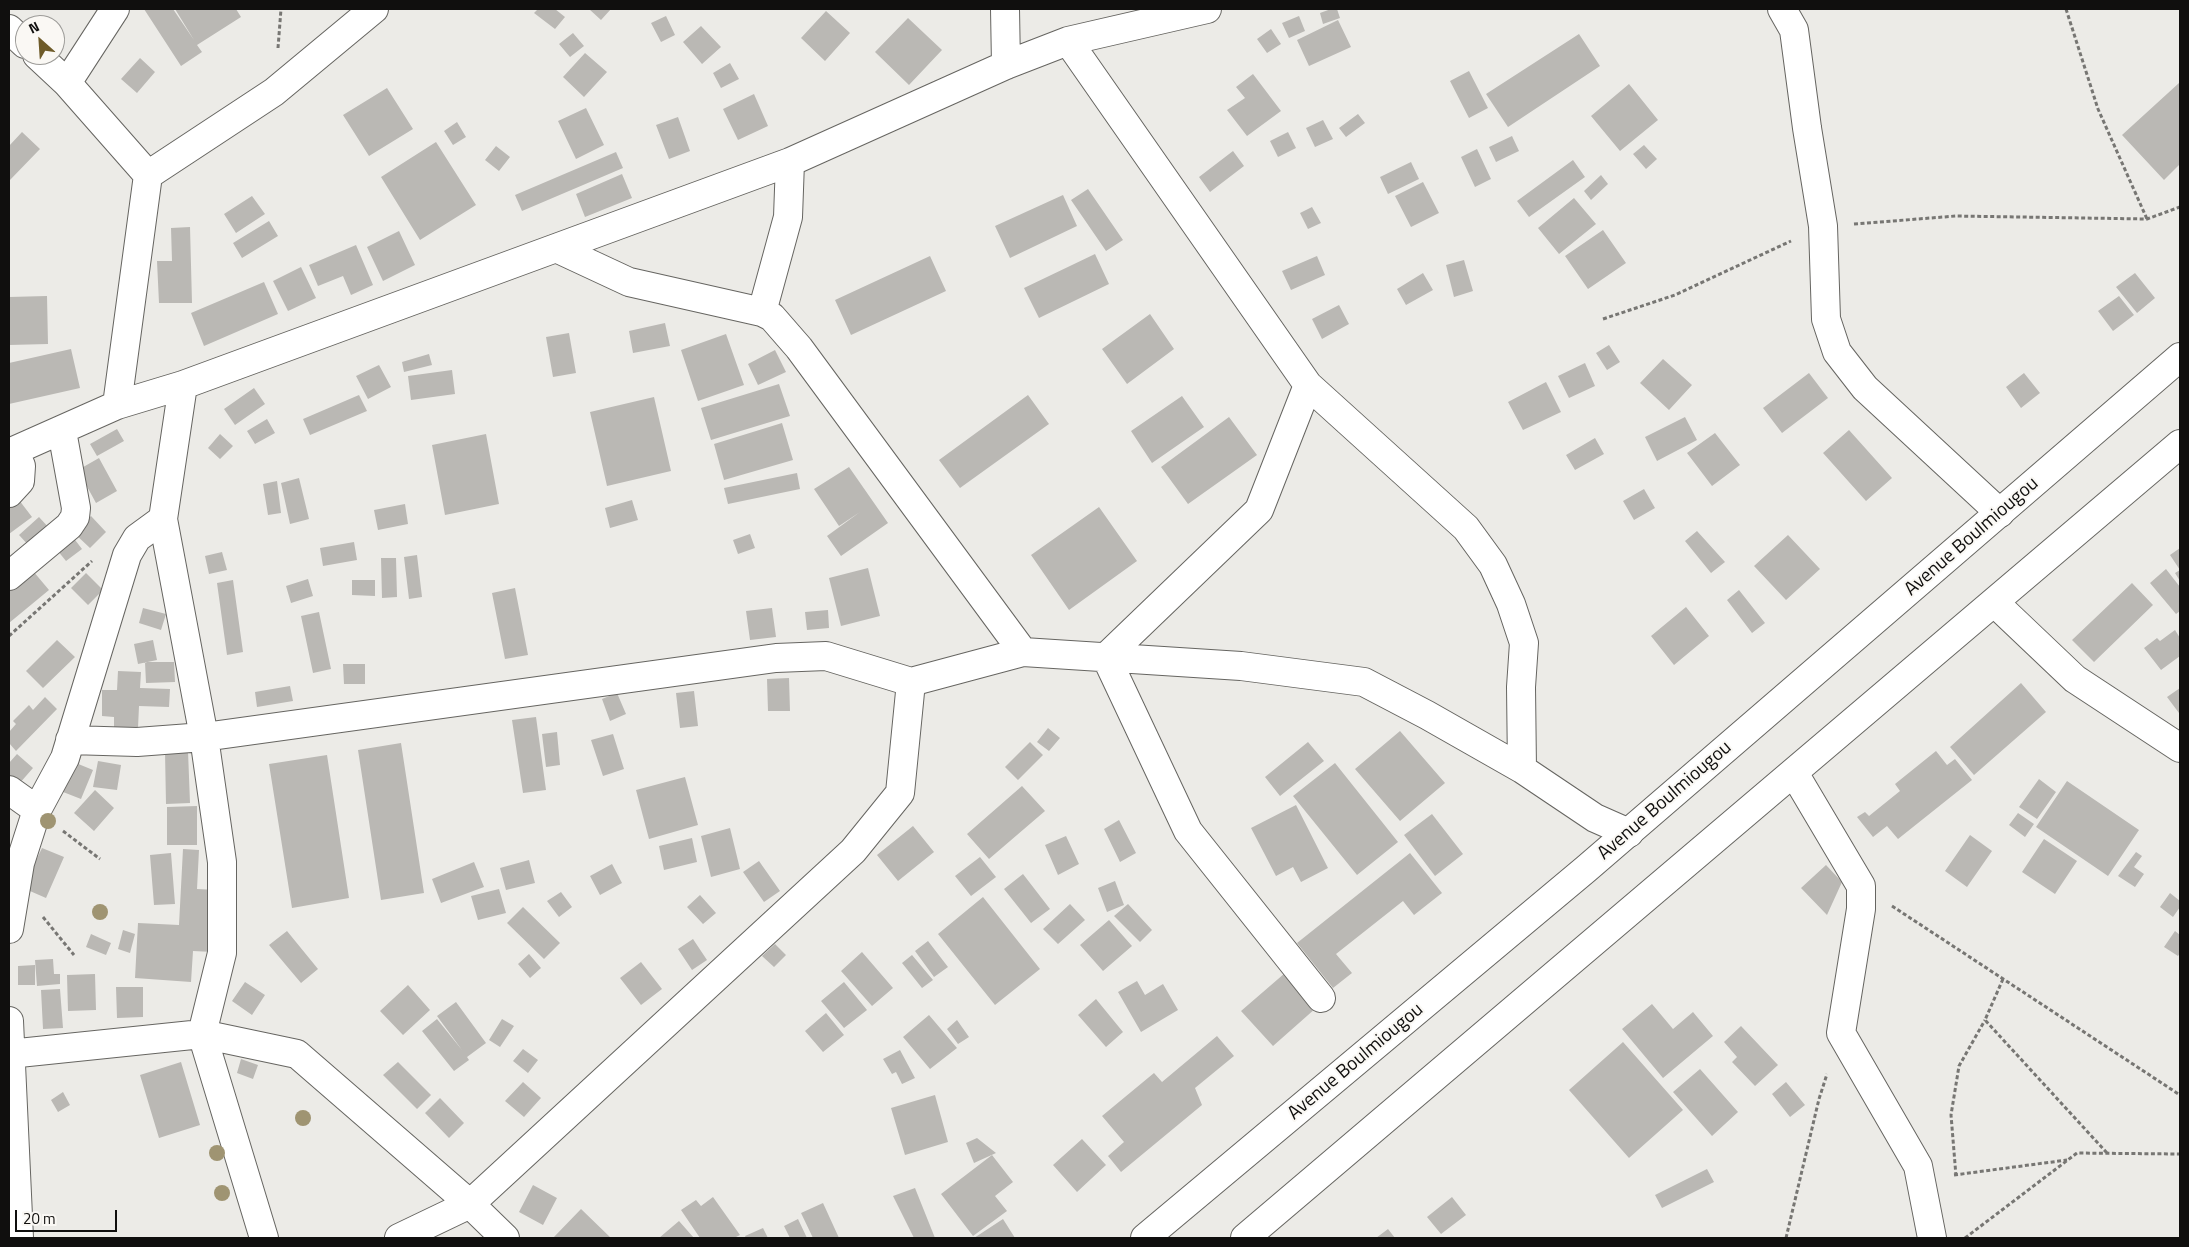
<!DOCTYPE html>
<html>
<head>
<meta charset="utf-8">
<style>
	body { margin:0 }
	#map { position:relative; width:2189px; height:1247px; overflow:hidden; background:#ecebe7; font-family:"Titillium Web",sans-serif }
	canvas { display:block }
	.frame { position:absolute; inset:0; border:10px solid #100f0e; pointer-events:none }
	.north { position:absolute; left:15px; top:15px; width:50px; height:50px; box-sizing:border-box; background:#faf8f4; border:1px solid #9c9b98; border-radius:50%; rotate:334deg; font-size:14px; font-weight:700; line-height:20px; text-align:center; color:#100f0e }
	.north::after { content:''; display:block; margin:auto; width:18px; height:22px; background:#6e5b29; clip-path:polygon(50% 0,100% 100%,50% 72%,0 100%) }
	.scale { position:absolute; left:15px; top:1210px; width:102px; height:22px; box-sizing:border-box; border:2px solid #100f0e; border-top:0; padding-left:6px; font-size:15px; line-height:18px; white-space:nowrap; color:#100f0e; -webkit-text-stroke:4px #faf8f4; paint-order:stroke }
</style>
</head>
<body>
<div id="map">
<canvas width="2189" height="1247"></canvas>
<div class="frame"></div>
<div class="north">N</div>
<div class="scale">20 m</div>
</div>
<script>
const context = document.querySelector('canvas').getContext('2d');
context.lineJoin = 'round';
function paint(path, color) { context.fillStyle = color; context.fill(path, 'evenodd'); }
function trace(path, color, width, dash) { context.strokeStyle = color; context.lineWidth = width; context.lineCap = dash ? 'butt' : 'round'; context.setLineDash(dash || []); context.stroke(path); }
function drawText(font, color, halo, rows, align = 'center') {
  context.font = font + ' "Titillium Web",sans-serif'; context.lineWidth = 4; context.setLineDash([]); context.textBaseline = 'middle'; context.strokeStyle = halo; context.fillStyle = color; for (const [text, x, y, turn = 0] of rows) {
    context.save(); context.translate(x, y); context.rotate((+turn || 0) * Math.PI / 180); context.textAlign = isNaN(turn) ? turn : align; if (halo) context.strokeText(text, 0, 0); context.fillText(text, 0, 0); context.restore();
  }
}
const building = new Path2D(`
	M144,9H173L194,40L175,9H236L241,17L197,45L202,52L181,66Z
	M538,9H555L565,17L555,29L534,13Z
	M589,9H611L601,20Z
	M1331,9H1337L1340,18L1323,24L1320,13Z
	M826,11L850,33L825,61L801,38Z
	M666,16L675,35L661,42L651,23Z
	M1299,16L1305,31L1289,38L1282,23Z
	M908,18L942,50L909,85L875,52Z
	M1338,20L1351,47L1309,66L1297,40Z
	M701,26L721,47L702,64L683,42Z
	M1271,29L1281,44L1267,53L1257,39Z
	M573,33L584,46L570,57L559,44Z
	M1579,34L1600,66L1508,127L1486,94Z
	M585,53L607,72L584,97L563,77Z
	M140,58L155,72L137,93L121,79Z
	M730,63L739,79L721,88L713,73Z
	M1469,71L1488,108L1469,118L1450,81Z
	M1253,74L1281,111L1247,136L1227,110L1245,98L1236,87Z
	M2179,83L2180,164L2164,180L2122,135Z
	M1629,84L1658,120L1620,151L1591,116Z
	M387,88L413,129L369,156L343,115Z
	M754,94L768,126L738,140L723,109Z
	M586,108L604,145L576,159L558,121Z
	M1358,114L1365,123L1346,137L1339,128Z
	M678,117L690,151L669,159L656,125Z
	M1323,120L1333,139L1315,147L1306,128Z
	M457,122L466,137L453,145L444,131Z
	M22,132L40,149L9,181V146Z
	M1288,132L1296,148L1278,157L1270,141Z
	M1512,136L1519,151L1496,162L1489,147Z
	M436,142L476,205L420,240L381,177Z
	M1644,145L1657,159L1646,169L1633,154Z
	M496,146L510,157L499,171L485,160Z
	M1477,149L1491,179L1475,187L1461,157Z
	M1233,151L1244,166L1210,192L1199,177Z
	M616,152L623,168L522,211L515,195Z
	M1573,160L1585,177L1529,217L1517,201Z
	M1411,162L1419,179L1388,194L1380,177Z
	M622,174L632,198L585,217L576,194Z
	M1601,175L1608,184L1591,200L1584,191Z
	M1423,182L1439,213L1411,227L1395,196Z
	M1088,189L1123,240L1106,251L1071,200Z
	M1063,195L1077,226L1010,258L995,226Z
	M252,196L265,214L236,233L224,214Z
	M1574,198L1596,224L1559,254L1538,228Z
	M1312,207L1321,223L1308,229L1300,213Z
	M269,221L278,236L242,258L233,243Z
	M190,227L192,303H159L157,261H172L171,228Z
	M1603,230L1626,263L1588,289L1565,256Z
	M399,231L415,265L383,281L367,247Z
	M356,245L373,285L351,295L343,276L318,286L309,265Z
	M1095,254L1109,284L1039,318L1024,288Z
	M930,256L946,291L851,335L835,300Z
	M1317,256L1325,275L1291,290L1282,271Z
	M1464,260L1473,291L1454,297L1446,265Z
	M301,267L316,298L288,311L273,281Z
	M1423,273L1433,290L1406,305L1397,289Z
	M2135,273L2155,298L2137,313L2116,287Z
	M264,282L278,314L204,346L191,313Z
	M47,296L48,344L9,345V297Z
	M2119,296L2134,315L2113,331L2098,311Z
	M1339,305L1349,324L1322,339L1312,319Z
	M1150,314L1174,349L1127,384L1102,349Z
	M665,323L670,346L633,353L629,331Z
	M569,333L576,373L553,377L546,337Z
	M726,334L744,385L698,401L681,350Z
	M1609,345L1620,362L1607,370L1596,353Z
	M71,349L80,388L9,404V363Z
	M775,350L786,372L758,385L748,364Z
	M429,354L432,365L404,372L402,362Z
	M1663,359L1692,385L1669,410L1640,383Z
	M1585,363L1595,386L1569,398L1558,376Z
	M379,365L391,387L368,399L356,376Z
	M452,370L455,394L411,400L408,376Z
	M1809,373L1828,398L1782,433L1763,408Z
	M2024,373L2040,393L2021,408L2006,387Z
	M1546,382L1561,412L1523,430L1508,402Z
	M779,384L790,416L711,440L701,408Z
	M254,388L265,404L235,425L224,409Z
	M359,395L367,411L310,435L303,419Z
	M1028,395L1049,424L960,488L939,460Z
	M1182,396L1204,427L1152,463L1131,431Z
	M654,397L671,471L607,486L590,412Z
	M1229,417L1257,455L1188,504L1161,467Z
	M1685,417L1697,440L1657,461L1645,437Z
	M267,419L275,433L255,444L247,431Z
	M782,423L793,460L724,480L714,444Z
	M117,429L124,441L97,456L90,444Z
	M1849,430L1892,478L1866,501L1823,453Z
	M1715,433L1740,465L1712,486L1687,453Z
	M220,434L233,446L220,459L208,448Z
	M486,434L499,504L445,515L432,445Z
	M1595,438L1604,454L1575,470L1566,455Z
	M99,458L117,491L96,503L78,470Z
	M849,467L888,523L841,556L827,536L860,512L839,526L814,489Z
	M797,473L800,489L728,504L724,488Z
	M299,478L309,519L290,524L281,483Z
	M277,481L281,513L268,515L263,484Z
	M1644,489L1655,508L1634,520L1623,501Z
	M19,500L32,517L9,534V508Z
	M632,500L638,520L610,528L605,508Z
	M405,504L408,524L378,530L374,510Z
	M1099,507L1137,561L1069,610L1031,555Z
	M91,516L106,532L90,548L74,533Z
	M39,517L50,529L31,548L19,535Z
	M1697,531L1725,562L1711,573L1685,541Z
	M69,532L82,549L66,561L53,545Z
	M750,534L755,548L738,554L733,540Z
	M1788,535L1820,569L1786,600L1754,566Z
	M354,542L357,560L323,566L320,548Z
	M2180,548V581L2175,573L2180,570L2170,555Z
	M222,552L227,570L209,574L205,556Z
	M417,555L422,597L409,599L404,557Z
	M381,558H396L397,597L382,598Z
	M868,568L880,616L841,626L829,578Z
	M2166,569L2180,587V611L2176,614L2150,583Z
	M33,571L49,590L9,623V590Z
	M86,573L103,590L88,605L71,588Z
	M308,579L313,596L291,603L286,586Z
	M233,580L243,652L227,655L217,583Z
	M352,580H375V596L352,595Z
	M2132,583L2153,605L2094,662L2072,640Z
	M515,588L528,655L505,659L492,593Z
	M1739,590L1765,623L1752,633L1727,600Z
	M1686,607L1709,636L1674,665L1651,636Z
	M143,608L166,614L161,630L139,623Z
	M772,608L776,637L750,640L746,611Z
	M828,610L829,628L807,630L805,612Z
	M319,612L331,669L313,673L301,616Z
	M2175,630L2180,638V656L2161,670L2144,648L2157,638L2160,641Z
	M57,640L75,657L43,688L26,671Z
	M153,640L157,660L138,664L134,644Z
	M145,662H174L175,682L146,683Z
	M343,664H365V684H344Z
	M118,671L141,672L140,688L170,689L169,707L139,706L138,728L114,727V717L102,716V690H117Z
	M789,678L790,711H768L767,679Z
	M2021,683L2046,712L1974,775L1950,747Z
	M290,686L293,701L257,707L255,692Z
	M2180,688V712L2179,713L2167,697Z
	M694,691L698,726L680,728L676,693Z
	M617,693L626,714L610,721L602,699Z
	M45,697L57,709L16,751L9,743V732L16,724L13,721L29,705L33,710Z
	M536,717L546,790L523,793L512,720Z
	M1048,728L1060,738L1049,751L1037,742Z
	M1400,731L1445,783L1400,821L1355,769Z
	M557,732L560,765L546,767L542,734Z
	M613,734L624,769L603,776L591,740Z
	M1030,742L1043,755L1018,780L1005,767Z
	M1308,742L1324,761L1280,796L1265,777Z
	M401,743L424,893L381,900L358,750Z
	M188,751L190,803L166,804L165,752Z
	M1936,751L1947,765L1955,759L1972,780L1898,839L1887,826L1873,837L1857,817L1865,812L1869,816L1900,791L1895,784Z
	M17,754L33,768L19,784L9,775V763Z
	M327,755L349,898L292,908L269,764Z
	M71,761L93,770L81,799L58,790Z
	M98,761L121,765L117,790L93,787Z
	M1335,763L1398,842L1357,875L1293,796Z
	M685,777L698,825L649,839L636,790Z
	M2039,779L2056,792L2037,819L2019,807Z
	M2067,781L2139,830L2108,876L2036,827Z
	M1022,786L1045,811L989,859L967,834Z
	M95,790L114,808L94,831L74,813Z
	M1296,805L1328,868L1301,882L1293,867L1276,876L1251,828Z
	M197,806V845H167V807Z
	M2018,813L2034,824L2025,837L2009,825Z
	M1432,814L1463,854L1435,876L1404,835Z
	M1119,820L1136,853L1120,862L1104,829Z
	M913,826L934,852L898,881L877,855Z
	M730,828L740,869L711,877L701,836Z
	M1970,835L1992,851L1967,887L1945,871Z
	M1066,836L1079,864L1058,875L1045,845Z
	M692,838L697,862L664,870L659,846Z
	M2044,839L2077,861L2055,894L2022,872Z
	M42,848L64,857L46,898L23,888Z
	M183,849L199,850L197,889L217,890L213,952L193,951L191,982L135,978L138,923L179,925Z
	M2136,852L2142,856L2134,867L2144,874L2135,887L2118,876Z
	M171,853L175,904L154,905L150,855Z
	M1410,853L1442,893L1414,915L1403,901L1336,954L1352,973L1333,988L1297,943Z
	M980,857L996,877L971,896L955,876Z
	M529,860L535,883L506,890L500,868Z
	M759,861L780,891L764,902L743,872Z
	M474,862L484,887L441,903L432,879Z
	M612,864L622,883L600,895L590,876Z
	M1826,865L1842,882L1827,915L1801,888Z
	M1023,874L1050,909L1031,923L1004,889Z
	M1115,881L1124,905L1107,912L1098,888Z
	M499,889L506,913L478,920L471,896Z
	M561,892L572,907L559,917L547,901Z
	M2170,893L2180,901V907L2173,917L2160,907Z
	M700,895L716,913L703,924L687,907Z
	M983,897L1040,969L995,1005L938,934Z
	M1070,904L1085,920L1058,944L1043,929Z
	M1128,904L1152,930L1140,942L1114,916Z
	M523,907L560,943L544,959L507,923Z
	M1109,920L1132,946L1103,971L1080,945Z
	M123,930L135,934L130,953L118,949Z
	M287,931L318,969L301,983L269,945Z
	M2175,931L2180,935V953L2178,956L2164,947Z
	M91,934L111,943L106,955L86,947Z
	M693,939L707,960L692,970L678,949Z
	M928,941L948,967L934,977L915,951Z
	M775,944L786,955L774,967L762,956Z
	M862,952L893,988L872,1006L841,971Z
	M529,954L541,968L530,978L518,964Z
	M912,955L933,980L922,988L902,963Z
	M53,959L54,974H60V984L37,986L35,960Z
	M641,962L662,989L641,1005L620,978Z
	M35,965V985H18V966Z
	M1285,973L1316,1008L1273,1046L1241,1011Z
	M95,974L96,1010L68,1011L67,975Z
	M1137,981L1145,995L1163,984L1178,1010L1141,1032L1118,992Z
	M245,982L265,995L252,1015L232,1001Z
	M844,982L867,1010L844,1028L821,1001Z
	M408,985L430,1010L403,1035L380,1011Z
	M116,987H143V1017L117,1018Z
	M60,989L63,1028L43,1029L41,990Z
	M1096,999L1123,1032L1106,1047L1078,1015Z
	M456,1002L486,1043L467,1057L469,1060L454,1071L422,1031L437,1019L462,1050L437,1016Z
	M1652,1004L1673,1029L1693,1012L1713,1036L1663,1078L1622,1029Z
	M826,1013L844,1035L823,1052L805,1031Z
	M929,1015L957,1048L930,1069L903,1037Z
	M502,1019L514,1026L500,1047L489,1040Z
	M957,1020L969,1037L958,1044L947,1029Z
	M1741,1026L1778,1065L1755,1086L1732,1062L1737,1057L1724,1042Z
	M1217,1036L1234,1056L1195,1088L1202,1105L1121,1172L1108,1156L1124,1142L1102,1116L1154,1073L1162,1082Z
	M1623,1042L1683,1110L1629,1158L1569,1090Z
	M523,1049L538,1060L528,1073L513,1061Z
	M900,1050L915,1078L902,1084L896,1072L892,1074L883,1059Z
	M241,1059L258,1065L253,1079L237,1073Z
	M181,1062L200,1125L159,1138L140,1075Z
	M398,1062L431,1095L417,1109L383,1075Z
	M1700,1069L1738,1112L1712,1136L1673,1092Z
	M523,1082L541,1098L524,1117L505,1101Z
	M1786,1082L1805,1105L1790,1117L1772,1094Z
	M63,1092L70,1105L58,1112L51,1100Z
	M935,1095L948,1142L905,1155L891,1108Z
	M440,1098L464,1123L449,1138L425,1113Z
	M977,1138L996,1153L974,1163L966,1143Z
	M1082,1139L1106,1165L1077,1192L1053,1165Z
	M992,1155L1013,1182L995,1196L1007,1211L973,1236L941,1194Z
	M1707,1169L1714,1182L1662,1208L1655,1195Z
	M533,1185L557,1198L543,1225L519,1212Z
	M915,1188L935,1238H914L893,1196Z
	M713,1197L740,1235L734,1238H700L681,1210L696,1200L701,1206Z
	M1452,1197L1466,1215L1441,1234L1427,1217Z
	M823,1203L839,1238H813L801,1213Z
	M581,1209L611,1238H553Z
	M798,1219L807,1238H790L784,1226Z
	M1003,1219L1015,1238H974Z
	M679,1221L694,1238H659Z
	M763,1228L768,1238H746L745,1236Z
	M1388,1229L1395,1238H1376Z`);
const path = new Path2D(`
	M2066,9L2098,109L2147,219
	M278,48L281,9
	M1854,224L1956,216L2147,219L2180,207
	M1603,319L1675,295L1791,241
	M9,636L92,561
	M63,831L100,859
	M1892,906L2180,1095
	M43,917L74,955
	M2003,979L1985,1020L2107,1153
	M1954,1175L2067,1160
	M1956,1176L1951,1115L1959,1066L1985,1020
	M1786,1238L1819,1099L1827,1074
	M1965,1238L2077,1153L2180,1154`);
const street = new Path2D(`
	M1005,9L1006,65
	M1782,9L1794,30L1807,128L1823,226L1826,319L1837,352L1865,388L2000,513
	M9,29L25,44
	M1068,41L1308,385L1466,528L1493,565L1511,604L1524,643L1521,687L1522,769
	M37,55L67,83L148,175
	M67,83L115,9
	M556,248L629,282L762,312L772,317L799,348L1023,652
	M762,312L788,217L790,162
	M183,385L163,519L204,737L222,862V953L202,1034L297,1054L470,1204L505,1238
	M1308,385L1259,510L1106,657L1188,831L1321,998
	M117,405L148,175L274,92L374,9
	M9,453L117,405L183,385L790,162L1006,65L1068,41L1207,9
	M9,493L20,481L21,466L15,452
	M9,576L69,526L75,517L76,508L62,431
	M1995,603L2075,679L2180,748
	M70,740L137,742L204,737L776,658L826,656L911,682L1023,652L1241,666L1364,682L1427,715L1522,769L1595,818L1629,833
	M1794,773L1861,886V909L1841,1033L1918,1166L1932,1238
	M9,790L37,810
	M9,929L20,863L37,810L65,758L127,555L137,538L163,519
	M9,1021L19,1238
	M9,1054L202,1034L264,1238
	M399,1238L470,1204L853,851L900,793L911,682`);
const highway = new Path2D(`
	M1145,1238L1586,869L2180,357
	M1245,1238L2180,444`);
const trees = [
	[48,821],
	[100,912],
	[303,1118],
	[217,1153],
	[222,1193]
];
const streetNames = [
	["Avenue Boulmiougou",1972,537,-41],
	["Avenue Boulmiougou",1665,801,-41],
	["Avenue Boulmiougou",1356,1062,-40]
];
paint(building, '#bab8b4');
trace(street, '#666561', 30);
trace(highway, '#666561', 30);
trace(path, '#777673', 3, [4, 2.5]);
trace(street, '#fff', 28);
trace(highway, '#fff', 28);
context.fillStyle = '#9f9472';
for (const [x, y] of trees) { context.beginPath(); context.arc(x, y, 8, 0, 2 * Math.PI); context.fill(); }
drawText('19px', '#100f0e', '#faf8f4', streetNames);
</script>
</body>
</html>
